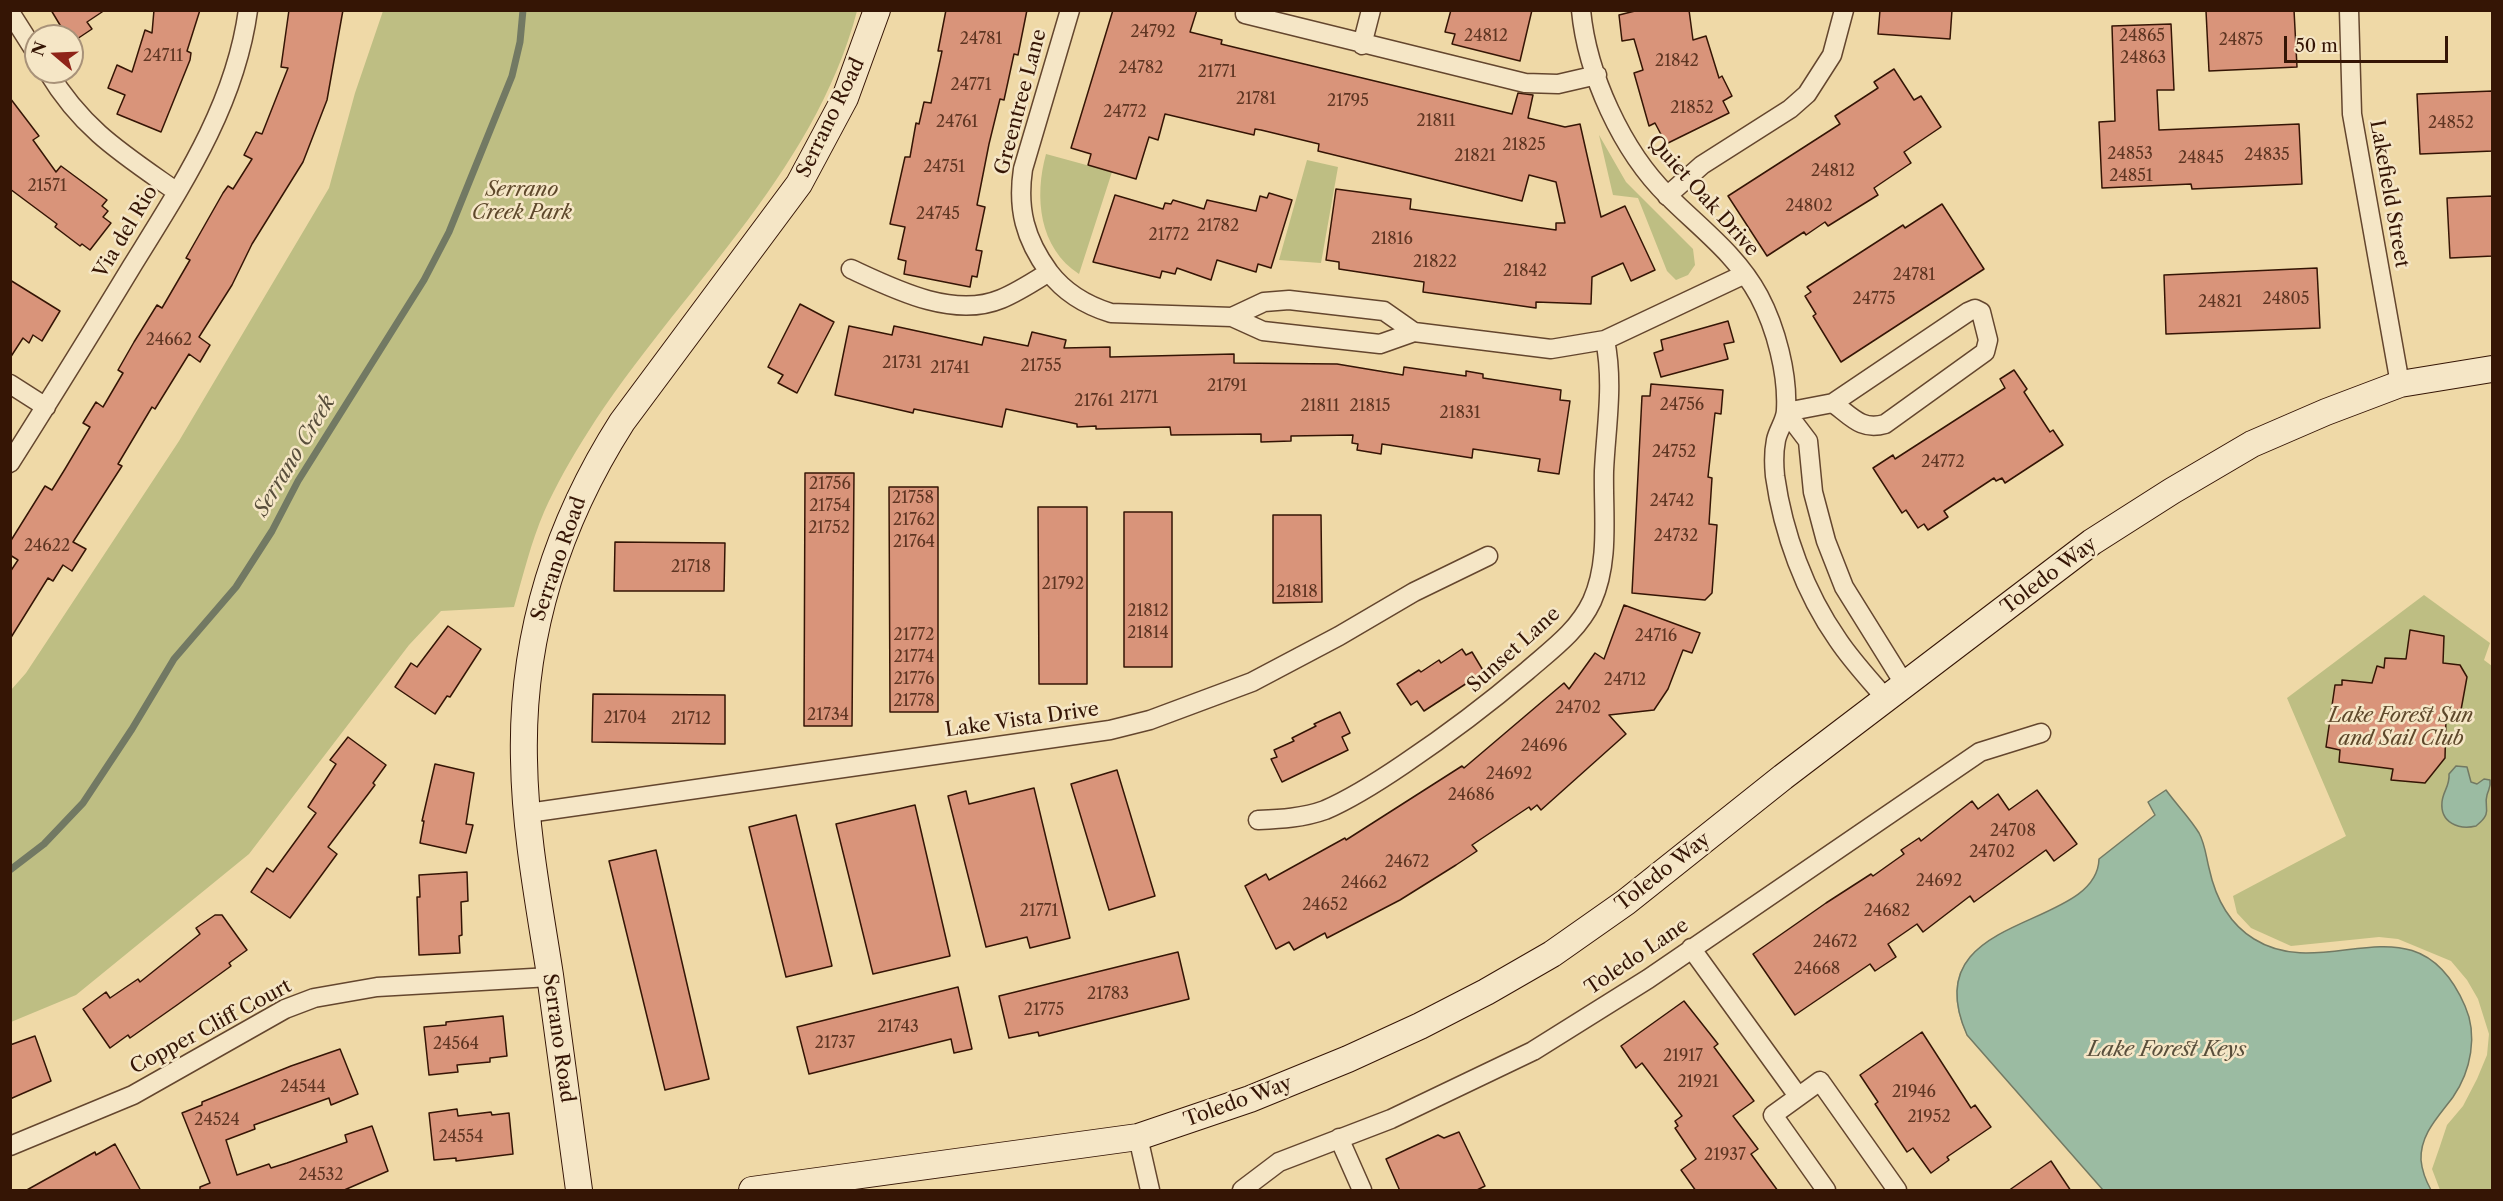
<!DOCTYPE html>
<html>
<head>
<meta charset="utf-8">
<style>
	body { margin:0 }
	#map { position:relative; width:2503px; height:1201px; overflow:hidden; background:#efd9a7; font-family:"Libre Caslon Text",serif }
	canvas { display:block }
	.frame { position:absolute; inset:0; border:12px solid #351505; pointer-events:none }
	.north { position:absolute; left:24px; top:24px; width:60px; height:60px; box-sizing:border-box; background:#f5e6c6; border:2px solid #a89279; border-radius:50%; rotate:289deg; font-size:16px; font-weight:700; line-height:24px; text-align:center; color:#351505 }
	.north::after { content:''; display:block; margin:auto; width:21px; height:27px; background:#8f2418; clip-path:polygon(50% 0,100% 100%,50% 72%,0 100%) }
	.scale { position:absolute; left:2284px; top:36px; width:164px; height:27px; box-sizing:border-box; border:3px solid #351505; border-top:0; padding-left:8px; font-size:18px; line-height:21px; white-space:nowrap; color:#351505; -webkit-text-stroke:4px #f5e6c6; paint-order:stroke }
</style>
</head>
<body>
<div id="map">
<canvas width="2503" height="1201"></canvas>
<div class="frame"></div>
<div class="north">N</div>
<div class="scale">50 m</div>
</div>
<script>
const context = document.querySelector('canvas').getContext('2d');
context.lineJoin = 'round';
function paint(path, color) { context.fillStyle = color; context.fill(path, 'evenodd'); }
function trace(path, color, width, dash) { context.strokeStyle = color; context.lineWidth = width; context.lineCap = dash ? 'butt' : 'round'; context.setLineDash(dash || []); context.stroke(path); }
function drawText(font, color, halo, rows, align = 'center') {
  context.font = font + ' "Libre Caslon Text",serif'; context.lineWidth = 5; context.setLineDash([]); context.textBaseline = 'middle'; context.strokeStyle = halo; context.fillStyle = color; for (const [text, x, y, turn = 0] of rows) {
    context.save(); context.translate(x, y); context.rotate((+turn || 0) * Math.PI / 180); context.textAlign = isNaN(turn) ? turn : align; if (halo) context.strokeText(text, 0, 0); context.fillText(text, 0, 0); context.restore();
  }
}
const green = new Path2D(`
	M383,11H857C813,177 677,292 588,432C572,457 556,485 544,512C531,542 523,576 514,607L441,611L409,645L249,854L76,995L11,1022V690L26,673L179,441L329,188L355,93Z
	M1599,135L1626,182L1693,249L1695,265L1688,275L1676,280L1667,271L1638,198L1613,195Z
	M1046,154L1112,172L1079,274C1039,248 1034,197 1046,154Z
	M1307,160L1338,167L1321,263L1279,260Z
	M2424,595L2490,643L2484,660L2492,666V1190H2440L2432,1169L2439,1149L2447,1125L2463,1106L2477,1079L2487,1055L2489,1034L2478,999L2467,980L2451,961L2398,939L2379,937L2291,946L2251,928L2237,913L2233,896L2346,836L2287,698Z`);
const water = new Path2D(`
	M2456,766L2467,767L2471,782L2477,784L2484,779L2490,780C2491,787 2489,788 2487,795C2483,808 2494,812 2476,826C2459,830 2440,823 2442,802C2443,791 2450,786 2449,774Z
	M2166,790C2176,804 2190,818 2199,833C2205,844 2206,856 2209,868C2215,896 2228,923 2254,939C2327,985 2416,893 2465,1006C2478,1035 2471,1071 2453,1097C2439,1116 2420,1134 2421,1160C2422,1171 2426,1181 2431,1190H2103L1967,1035C1912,911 2097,932 2099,859L2155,815L2148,802Z`);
const stream = new Path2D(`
	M10,870L44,844L83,803L132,729L174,659L236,587L272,531L298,481L424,280L449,232L512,76L520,42L523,10`);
const building = new Path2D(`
	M51,10H105L87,22L92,29L74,41L69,33L66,35Z
	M154,10H200L187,51L191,53L190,60L161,132L117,114L125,95L108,88L117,65L132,72L145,30L152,33Z
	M289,10H343L327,100L303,162L252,244L232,285L199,337L210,345L200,362L189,354L155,409L152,407L118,464L122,466L73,542L86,549L72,571L63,565L53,581L48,578L10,639V572L18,560L10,555V542L45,486L52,490L65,469L90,427L83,423L96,402L103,407L123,373L118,370L134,342L157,305L162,308L190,260L186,258L223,193L228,186L233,189L252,159L244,155L256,132L262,134L288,68L281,67Z
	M946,10H1027L1018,55L1014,54L1004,100L1000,99L989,144L977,205L985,207L976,250L982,251L977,277L972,276L970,287L904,274L906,261L898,259L905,227L890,224L905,157H910L916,123L919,124L924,102L931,103L942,51H938Z
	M1113,10H1197L1190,32L1222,40L1221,44L1512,114L1518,93L1533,95L1528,118L1565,127L1580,124L1601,217L1625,206L1655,270L1631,281L1623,263L1592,277L1591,304L1536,302V308L1423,292L1424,282L1339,269V262L1326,260L1336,189L1411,199L1410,209L1556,230V223H1565L1556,182L1529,175L1522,201L1318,151L1319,144L1261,130L1255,129L1254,135L1165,114L1158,140L1149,137L1136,179L1088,165L1091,154L1071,148Z
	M1451,10H1532L1520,61L1452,44L1455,34L1445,32Z
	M1639,10H1689L1693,40L1706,36L1719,78L1722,76L1732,96L1723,101L1729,113L1666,144L1655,123L1649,126L1634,73L1643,70L1634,39L1622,41L1619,15Z
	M1880,10H1952L1950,39L1878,34Z
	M2294,10L2297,67L2209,71L2206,11Z
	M2171,24L2174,90H2157L2159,130L2299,124L2302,184L2192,189L2191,184L2102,188L2099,122L2115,121L2112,26Z
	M1894,69L1914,100L1921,96L1941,127L1904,152L1911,163L1874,188L1878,195L1828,226L1825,222L1806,235L1804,232L1767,256L1728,196L1840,124L1835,116L1878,88L1874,82Z
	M2493,91V151L2420,154L2417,94Z
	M10,98L39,136L33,140L56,172L61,166L107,200L102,206L108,211L103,217L111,223L90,250L82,244L80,246L55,227L57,224L10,189Z
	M1269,193L1292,200L1271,268L1258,264L1256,272L1217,260L1211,280L1177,268L1175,274L1162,271L1160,278L1093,262L1115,195L1163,209L1165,203L1171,204L1173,200L1204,209L1207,200L1256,211L1260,196L1267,198Z
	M2493,196V256L2450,258L2447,198Z
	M1942,204L1984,269L1841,362L1813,316L1816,314L1805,296L1811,292L1807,287L1903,225L1905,228Z
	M2317,268L2320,328L2166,334L2164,275Z
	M10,280L60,311L42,341L33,335L29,343L23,338L10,358Z
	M800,304L834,322L797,393L778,383L783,375L768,367Z
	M1728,321L1734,342L1724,344L1728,359L1661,377L1654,353L1663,350L1661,340Z
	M849,326L892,335L894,326L982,345L984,337L1028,346L1032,332L1066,340L1064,348L1110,347V357L1234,354V363L1337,364L1403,375L1404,367L1466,376V371L1483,374V378L1561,390L1560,400L1570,401L1559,474L1538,471L1540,459L1473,449L1472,458L1382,444L1381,454L1357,450L1358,444L1352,443L1353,435L1291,436V441L1261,442V434L1171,435L1170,427L1096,429V426L1077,427V424L1006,409L1002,427L914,409L913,413L835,395Z
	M2014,370L2027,389L2024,392L2050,432L2053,430L2063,445L2005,483L2002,478L1996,481L1994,478L1944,511L1948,517L1928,530L1924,524L1918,528L1906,510L1902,513L1873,468L1893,455L1895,459L2005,388L2000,379Z
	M1651,384L1723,390L1721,414L1715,413L1708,477L1712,478L1709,524L1717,525L1712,593L1705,600L1632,593L1642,396H1650Z
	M805,473H854L852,726H804Z
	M889,487H938V712H890Z
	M1038,507H1087V684H1039Z
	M1124,512H1172V667H1124Z
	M1273,515H1321L1322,602L1273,603Z
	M615,542L725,543L724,591H614Z
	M1624,605L1700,633L1692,653L1683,650L1668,689L1654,710L1609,715L1626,734L1541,810L1537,805L1531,810L1529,807L1472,845L1477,851L1456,865L1400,900L1327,938L1325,933L1294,950L1289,942L1276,949L1245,886L1266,874L1269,880L1345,838L1346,840L1462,766L1464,768L1564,683L1569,689L1595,653L1604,659Z
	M448,626L481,649L450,697L447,696L435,714L395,687L411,663L417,667Z
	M2410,630L2444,636L2443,663L2460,665L2467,677L2461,710H2456L2454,718L2446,717L2445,758L2425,783L2391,780L2393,769L2339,762L2340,750L2326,747L2335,685H2342V680L2372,683L2377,666L2384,668L2385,658L2406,659Z
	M1462,649L1466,655L1472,652L1484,672L1424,711L1417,701L1411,705L1397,684L1419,670L1421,672L1439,660L1441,663Z
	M593,694L725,695V744L592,742Z
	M1340,712L1350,733L1342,737L1348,750L1282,782L1271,759L1277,757L1274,750L1294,741L1292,738L1316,726L1314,724Z
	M348,737L386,765L373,783L375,785L328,847L337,854L290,918L251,892L267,868L273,872L316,813L308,807L336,764L330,760Z
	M435,764L474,773L466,824L473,825L466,853L420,843L424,821H422Z
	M1117,770L1155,896L1109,910L1071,784Z
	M1034,788L1070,938L1030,948L1027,937L986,947L948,796L966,791L969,804Z
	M2037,790L2077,844L2054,861L2046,850L1974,902L1970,896L1923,932L1917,924L1888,944L1896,957L1875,971L1870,964L1795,1015L1753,954L1826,903L1871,874L1873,876L1904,854L1901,850L1919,838L1921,841L1972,801L1978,809L1998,794L2009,810Z
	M915,805L950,956L873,974L836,824Z
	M796,815L832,966L786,977L749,827Z
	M656,850L709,1079L665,1090L609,861Z
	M467,872L468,901L461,902L462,935L459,936L460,953L419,955L417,897H420L419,875Z
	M215,915H222L247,950L229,963L231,966L177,1005L130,1038L128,1035L110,1048L83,1009L106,992L110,998L138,979L140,982L200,934L196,928Z
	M1178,952L1189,999L1039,1036L1038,1032L1009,1038L999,996Z
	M958,987L972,1049L954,1053L951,1039L809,1074L797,1027Z
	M1684,1001L1718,1044L1714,1047L1754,1101L1733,1116L1758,1149L1751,1154L1778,1191H1696L1681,1170L1696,1159L1675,1128L1678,1126L1675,1121L1682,1116L1642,1063L1636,1068L1621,1046Z
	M503,1016L507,1056L490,1058V1062L457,1065L458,1072L429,1075L424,1027L446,1025V1022Z
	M1922,1032L1971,1108L1975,1105L1991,1127L1947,1157L1949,1160L1931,1173L1913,1148L1907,1152L1875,1104L1878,1102L1860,1075Z
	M35,1036L51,1081L10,1099V1045Z
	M340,1049L358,1094L331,1105L329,1098L254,1125L255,1129L226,1140L237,1175L269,1164L271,1168L287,1163L347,1142L345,1135L372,1126L388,1171L342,1191H200V1187L210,1183L182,1113L202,1105V1102L291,1066Z
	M457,1109L458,1116L491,1112L492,1115L509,1113L513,1154L456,1161V1158L434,1160L429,1113Z
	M1459,1132L1485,1186L1475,1191H1400L1386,1159L1438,1135L1444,1138Z
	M115,1144L141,1191H25L95,1152L96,1155Z
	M2051,1161L2071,1191H2008Z`);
const street = new Path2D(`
	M1581,10C1587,74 1622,151 1668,196C1700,228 1737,255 1759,296C1776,328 1788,374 1786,410C1786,420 1778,430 1776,440C1774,450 1774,466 1775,476C1783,533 1805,593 1838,640C1852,661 1870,680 1887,700
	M2349,10L2352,114L2400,384
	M10,12L36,53
	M1245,14L1525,83L1558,84L1597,75
	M1362,45L1371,10
	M48,72C83,130 123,154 177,192
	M1667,196L1702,165L1790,109L1807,94L1832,55L1844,10
	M851,269C894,289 953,319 1001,299C1018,292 1033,282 1049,272C1065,293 1085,305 1111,313L1232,317L1263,331L1380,344L1414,332L1551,349L1605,340L1745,274
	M1049,272C1025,239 1017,209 1023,169L1070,10
	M1232,317L1264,302L1289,300L1384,311L1414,332
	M10,384L46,407
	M1786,412L1833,403L1968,312L1975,309L1981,312L1988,340L1985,352L1885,424C1861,431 1851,416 1833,403
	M1786,412L1808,441L1813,492L1826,541L1844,587L1905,685
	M10,463C51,398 92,332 132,266C182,185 235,106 248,10
	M528,813L1110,730L1150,720L1252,682L1339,636L1414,592L1488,556
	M1258,820C1280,819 1303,818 1325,810C1353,798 1379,781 1404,764C1447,735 1487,705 1527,671C1551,650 1578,631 1592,601C1610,561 1603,514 1604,471C1606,427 1614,384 1605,340
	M1691,948L1798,1096
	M1138,1137L1150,1190
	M1339,1138L1362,1190
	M10,1146L133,1095L285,1009L314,998L377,987L550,977
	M1242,1190L1279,1162L1391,1119L1533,1051L1648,979L1980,752L2041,733
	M1826,1190L1773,1115L1820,1081L1897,1190`);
const secondary = new Path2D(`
	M579,1190C569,1119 560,1047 550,975C539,904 525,832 524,760C521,637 557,524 622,422L799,184L845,98L877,10
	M752,1190L1138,1137L1250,1099L1348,1059L1420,1026L1486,992L1552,954L1626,902L1783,777L2092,542L2172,491L2252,444L2326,412L2400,384L2492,369`);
const numberNames = [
	["24792",1153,32],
	["24812",1486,36],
	["24865",2142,36],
	["24781",981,39],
	["24875",2241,40],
	["24711",163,56],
	["24863",2143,58],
	["21842",1677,61],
	["24782",1141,68],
	["21771",1217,72],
	["24771",971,85],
	["21781",1256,99],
	["21795",1348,101],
	["21852",1692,108],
	["24772",1125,112],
	["21811",1436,121],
	["24761",957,122],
	["24852",2451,123],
	["21825",1524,145],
	["24853",2130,154],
	["24835",2267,155],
	["21821",1475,156],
	["24845",2201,158],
	["24751",944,167],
	["24812",1833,171],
	["24851",2131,176],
	["21571",47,186],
	["24802",1809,206],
	["24745",938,214],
	["21782",1218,226],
	["21772",1169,235],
	["21816",1392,239],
	["21822",1435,262],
	["21842",1525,271],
	["24781",1914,275],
	["24775",1874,299],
	["24805",2286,299],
	["24821",2220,302],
	["24662",169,340],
	["21731",902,363],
	["21755",1041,366],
	["21741",950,368],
	["21791",1227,386],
	["21771",1139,398],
	["21761",1094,401],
	["24756",1682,405],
	["21811",1320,406],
	["21815",1370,406],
	["21831",1460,413],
	["24752",1674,452],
	["24772",1943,462],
	["21756",830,484],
	["21758",913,498],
	["24742",1672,501],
	["21754",830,506],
	["21762",914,520],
	["21752",829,528],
	["24732",1676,536],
	["21764",914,542],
	["24622",47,546],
	["21718",691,567],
	["21792",1063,584],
	["21818",1297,592],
	["21812",1148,611],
	["21814",1148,633],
	["21772",914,635],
	["24716",1656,636],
	["21774",914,657],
	["21776",914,679],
	["24712",1625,680],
	["21778",914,701],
	["24702",1578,708],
	["21734",828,715],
	["21704",625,718],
	["21712",691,719],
	["24696",1544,746],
	["24692",1509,774],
	["24686",1471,795],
	["24708",2013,831],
	["24702",1992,852],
	["24672",1407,862],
	["24692",1939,881],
	["24662",1364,883],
	["24652",1325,905],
	["21771",1039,911],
	["24682",1887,911],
	["24672",1835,942],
	["24668",1817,969],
	["21783",1108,994],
	["21775",1044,1010],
	["21743",898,1027],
	["21737",835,1043],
	["24564",456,1044],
	["21917",1683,1056],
	["21921",1698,1082],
	["24544",303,1087],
	["21946",1914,1092],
	["21952",1929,1117],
	["24524",217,1120],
	["24554",461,1137],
	["21937",1725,1155],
	["24532",321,1175]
];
const streetNames = [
	["Greentree Lane",1021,102,-75],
	["Serrano Road",831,118,-64],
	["Lakefield Street",2389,194,80],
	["Quiet Oak Drive",1703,196,48],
	["Via del Rio",126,232,-59],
	["Serrano Road",559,559,-71],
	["Toledo Way",2049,576,-37],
	["Sunset Lane",1514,650,-42],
	["Lake Vista Drive",1022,720,-8],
	["Toledo Way",1663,872,-38],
	["Toledo Lane",1637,957,-34],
	["Copper Cliff Court",211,1027,-28],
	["Serrano Road",558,1038,82],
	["Toledo Way",1238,1102,-20]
];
const parkNames = [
	["Serrano",522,190],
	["Creek Park",522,213],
	["Lake Forest Sun",2401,716],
	["and Sail Club",2401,739]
];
const waterNames = [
	["Serrano Creek",295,456,-59],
	["Lake Forest Keys",2167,1050]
];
paint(green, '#bebe83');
paint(water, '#9bbba2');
trace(water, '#727963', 1.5);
trace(stream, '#727963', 7);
paint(building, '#d9947a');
trace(building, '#351505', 1.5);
trace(street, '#64462e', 21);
trace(secondary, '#351505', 28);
trace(street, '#f5e6c6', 18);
trace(secondary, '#f5e6c6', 26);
drawText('16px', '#5e3522', null, numberNames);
drawText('20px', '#351505', '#f5e6c6', streetNames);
drawText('italic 20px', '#5e482b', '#f5e6c6', parkNames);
drawText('italic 21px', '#594f3c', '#f5e6c6', waterNames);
</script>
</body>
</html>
